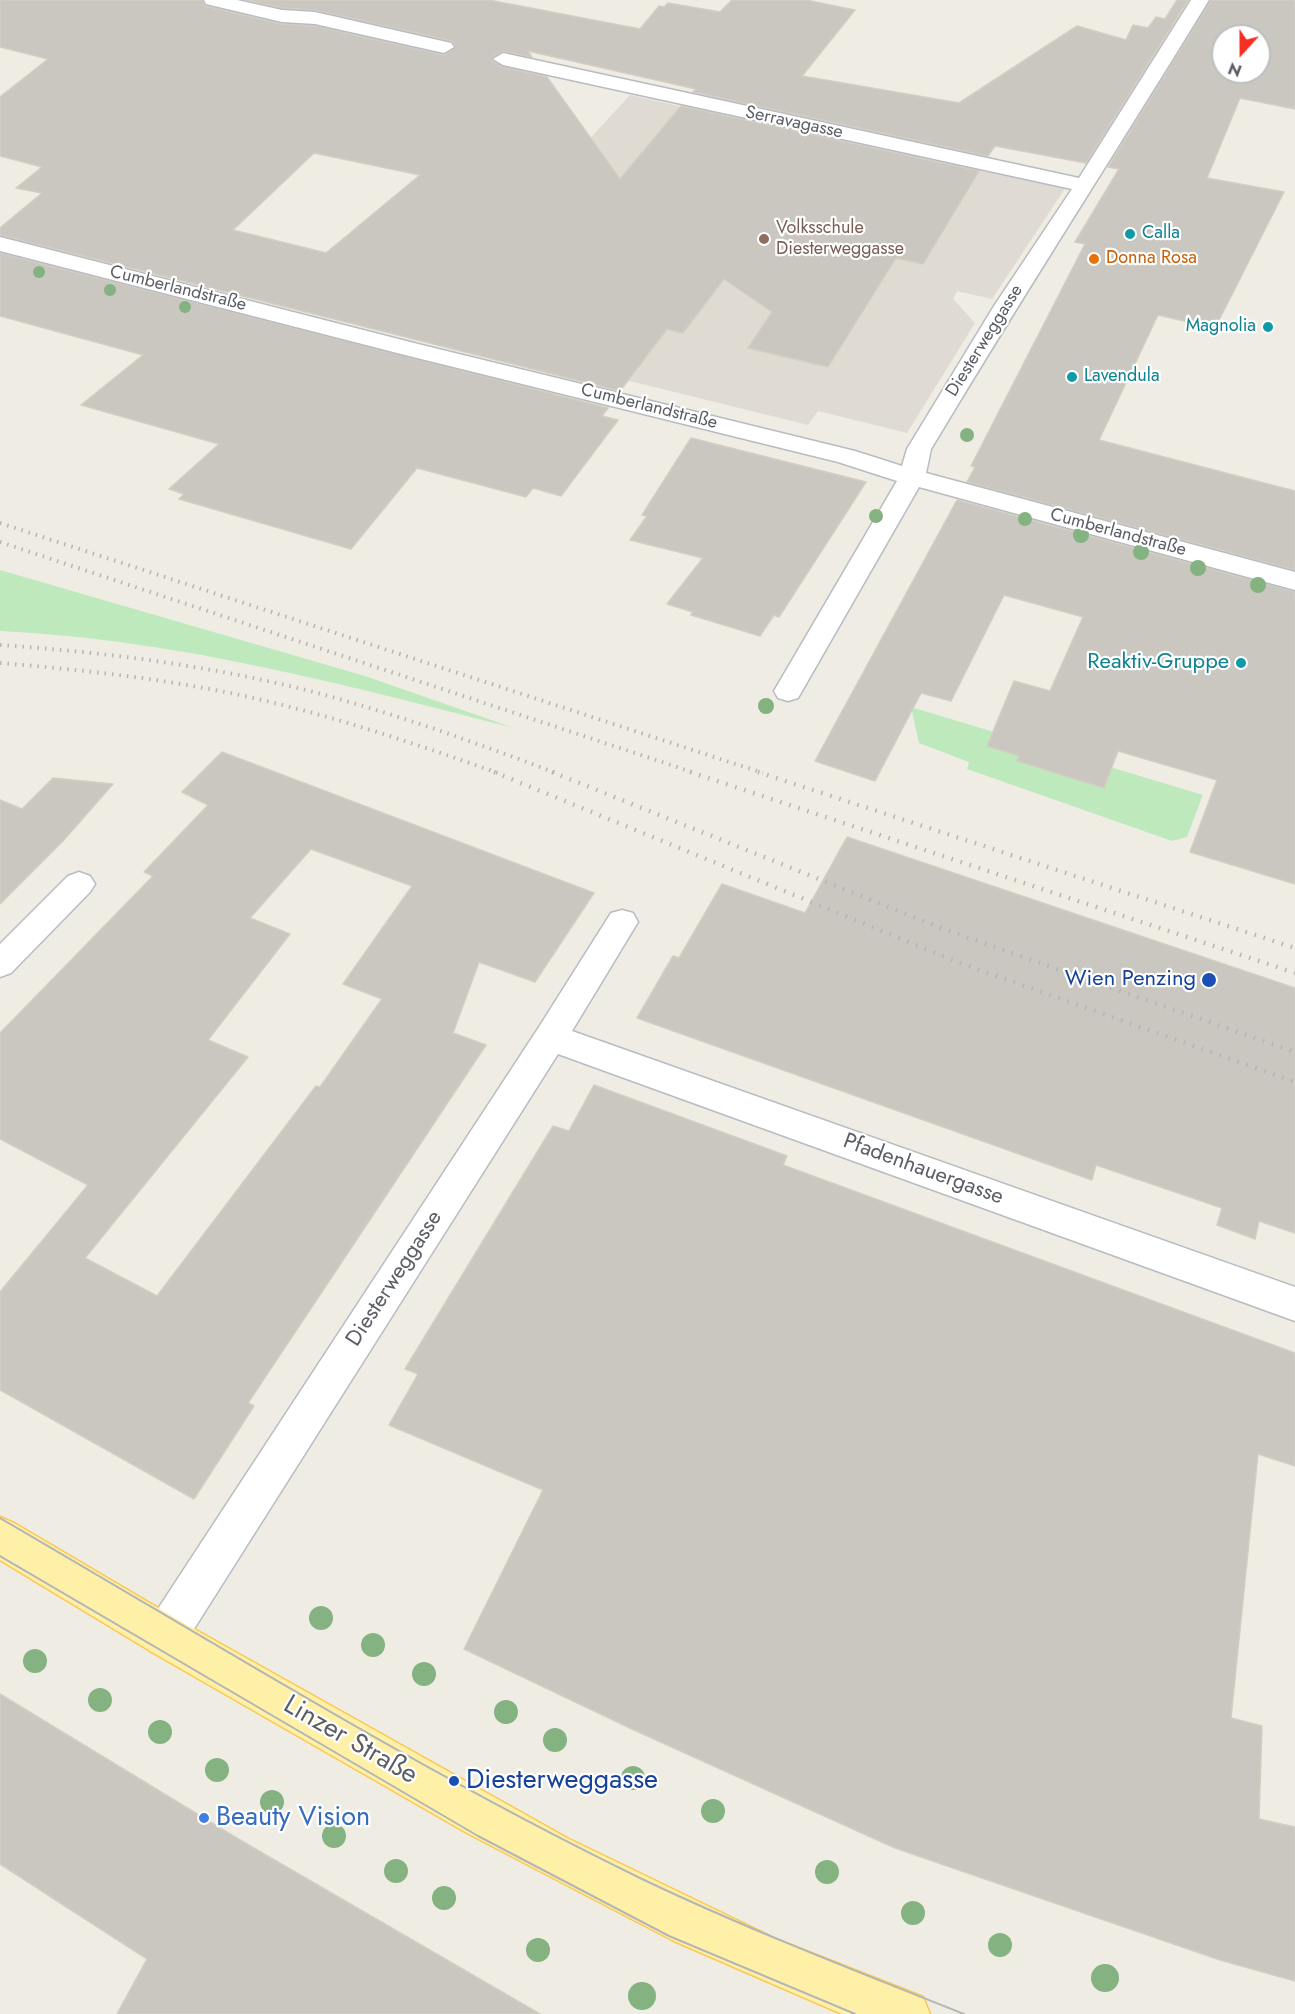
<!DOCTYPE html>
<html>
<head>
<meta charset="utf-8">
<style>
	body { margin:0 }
	#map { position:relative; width:1295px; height:2014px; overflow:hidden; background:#efece3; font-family:Jost,sans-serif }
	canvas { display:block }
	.north { position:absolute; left:1211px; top:24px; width:60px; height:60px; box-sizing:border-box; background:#fff; border:2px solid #bdbfc1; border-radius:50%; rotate:201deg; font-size:16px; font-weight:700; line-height:24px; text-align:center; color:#5b5f65 }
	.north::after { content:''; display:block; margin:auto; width:21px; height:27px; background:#f62f22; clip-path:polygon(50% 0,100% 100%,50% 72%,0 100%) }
</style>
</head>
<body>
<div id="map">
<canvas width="1295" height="2014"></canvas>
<div class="north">N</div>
</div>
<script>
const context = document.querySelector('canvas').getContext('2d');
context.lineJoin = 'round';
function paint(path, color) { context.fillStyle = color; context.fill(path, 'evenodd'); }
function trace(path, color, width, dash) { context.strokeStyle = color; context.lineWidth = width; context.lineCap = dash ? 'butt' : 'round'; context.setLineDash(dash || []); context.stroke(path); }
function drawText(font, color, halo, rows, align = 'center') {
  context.font = font + ' Jost,sans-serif'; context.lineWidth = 4.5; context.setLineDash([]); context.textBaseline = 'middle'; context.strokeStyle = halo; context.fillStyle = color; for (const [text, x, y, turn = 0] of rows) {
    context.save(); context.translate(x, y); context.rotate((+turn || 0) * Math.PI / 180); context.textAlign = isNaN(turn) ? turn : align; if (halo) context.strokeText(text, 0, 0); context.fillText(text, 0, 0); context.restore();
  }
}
const education = new Path2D(`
	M630,95L779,129L1066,187L992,299L957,291L953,299L975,323L907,433L818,411L808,425L415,328Z`);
const green = new Path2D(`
	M0,570L365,676L514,728C345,685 175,639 0,631Z
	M911,707L1203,795L1187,837L1172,841L967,769L969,762L919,743Z`);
const building = new Path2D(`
	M0,0H202L205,6L281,24L315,26L444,55L456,47L452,41L315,10L282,8L247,0H489L640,29L659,6L664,7L668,3L720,12L732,0H806L855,10L802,76L959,103L1077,26L1126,40L1133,25L1148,28L1156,17L1165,19L1177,0H1188L1086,163L995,146L988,156L693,92L696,89L528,51L532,57L503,51L492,57V61L503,67L547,77L620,179L681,106L979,171L923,264L896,258L828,367L748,348L772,312L724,279L683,333L667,329L620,391L0,235V228L42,193L16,188L42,167L0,156V97L48,59L0,47ZM314,153L420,175L326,253L233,230Z
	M1211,0H1295V109L1240,98L1207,178L1284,192L1215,328L1158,315L1099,440L1295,491V570L967,482L975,467L971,466L1085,244L1075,242L1119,169L1108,167ZM1223,36H1259V72H1223Z
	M0,253L608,408L602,416L618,420L561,496L533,488L526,497L417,468L351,549L179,499L184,494L169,489L219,444L81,405L143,355L0,316Z
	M691,438L866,482L779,617L774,615L760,636L691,615L693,612L667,604L703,558L630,540L647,516L642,515Z
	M957,500L1295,592V884L1190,852L1217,780L1118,751L1104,788L1017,761L1019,756L987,746L1014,681L1050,691L1083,617L1004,595L951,701L921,693L875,781L815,761Z
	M222,752L594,893L535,982L479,962L453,1033L486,1045L248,1403L254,1406L194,1499L0,1390V1292L88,1185L0,1139V1033L153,876L144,872L208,805L182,792ZM311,849L412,886L343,984L382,999L320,1087L316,1086L157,1296L85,1258L248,1057L208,1040L290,934L250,918Z
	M53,778L113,784L63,841L0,904V800L22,809Z
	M847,837L1295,988V1233L1259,1221L1255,1239L1217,1225L1222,1208L1096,1165L1092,1180L637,1018L673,956L679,958L722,884L805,913Z
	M594,1085L787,1156L783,1165L1295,1353V1466L1258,1454L1231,1718L1262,1726L1259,1819L1295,1827V1981L1220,1960L895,1848L634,1730L464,1649L543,1490L389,1425L418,1374L405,1369L553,1126L569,1131Z
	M0,1694L240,1840L540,2014H117L147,1959L0,1864Z`);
const minor = new Path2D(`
	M204,0H237L282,10L315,12L451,43L454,47L444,53L315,24L282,22L206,4Z
	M1191,0H1209C1117,150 1022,297 931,449L926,473L1295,572V590L919,487L798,698L788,701L778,698L774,691L897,481L838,462L405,355L0,251V237L418,344L855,451L902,466L907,449L994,306L1072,189L503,65L493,59L503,53L1079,178Z
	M79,872L90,876L95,884L90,892L11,973L0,977V944L68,876Z
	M622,910L633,913L638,922L572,1031L1295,1287V1321L558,1054L180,1651L165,1657L150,1651L144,1636L150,1621L539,1027L611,913Z`);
const major = new Path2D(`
	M0,1517L14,1523L187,1625L567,1838L778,1940L923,1997L930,2014H842L674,1941L467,1833L157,1655L0,1560Z`);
const tram = new Path2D(`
	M0,1518C212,1641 421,1772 642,1879C747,1929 856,1971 964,2014
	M0,1556L478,1836L669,1936L855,2014`);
const railFar1 = new Path2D(`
	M0,523L763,773
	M0,542L695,773
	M0,645C103,652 205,665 306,690C391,712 474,742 556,773
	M0,663C84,670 167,679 249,697C334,716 416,744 498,773`);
const rail = new Path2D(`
	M494,772L960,963L1295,1082
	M552,772L946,930L1295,1052
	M690,772L1295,973
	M758,772L1295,948`);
const trees = [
	[39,272,6],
	[110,290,6],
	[185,307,6],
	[967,435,7],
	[876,516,7],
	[1025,519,7],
	[1081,535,8],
	[1141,552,8],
	[1198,568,8],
	[1258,585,8],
	[766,706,8],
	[321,1618,12],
	[373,1645,12],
	[35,1661,12],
	[424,1674,12],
	[100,1700,12],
	[506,1712,12],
	[160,1732,12],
	[555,1740,12],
	[217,1770,12],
	[633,1778,12],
	[272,1802,12],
	[713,1811,12],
	[334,1836,12],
	[396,1871,12],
	[827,1872,12],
	[444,1898,12],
	[913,1913,12],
	[1000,1945,12],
	[538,1950,12],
	[1105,1978,14],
	[642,1996,14]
];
const markers = [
	[1130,234,6,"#0f9aa8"],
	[764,239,6,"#8d6e63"],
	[1094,259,6,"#e8710a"],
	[1268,327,6,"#0f9aa8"],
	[1072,377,6,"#0f9aa8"],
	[1241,663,6,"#0f9aa8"],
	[1209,980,8,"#1a4fb4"],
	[454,1781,6,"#1a4fb4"],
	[204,1818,6,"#3f7fe0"]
];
const farStreetnames = [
	["Serravagasse",794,123,12],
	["Cumberlandstraße",178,289,14],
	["Diesterweggasse",985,341,-58],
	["Cumberlandstraße",649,407,14],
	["Cumberlandstraße",1118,533,15]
];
const farEducationnames = [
	["Volksschule",776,229],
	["Diesterweggasse",776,250]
];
const farCulturenames = [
	["Calla",1142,234],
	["Magnolia",1256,327,"right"],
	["Lavendula",1084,377]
];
const farFoodnames = [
	["Donna Rosa",1106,259]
];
const cultureNames = [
	["Reaktiv-Gruppe",1229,663]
];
const transitNames = [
	["Wien Penzing",1196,980]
];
const streetNames = [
	["Pfadenhauergasse",923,1170,20],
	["Diesterweggasse",395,1279,-57]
];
const nearStreetnames = [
	["Linzer Straße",350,1741,30]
];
const nearTransitnames = [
	["Diesterweggasse",466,1781]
];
const nearShopnames = [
	["Beauty Vision",216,1818]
];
paint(education, '#dfdbd2');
paint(green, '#bee9bd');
paint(building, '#cac6c0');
trace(building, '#d4cec1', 1.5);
trace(minor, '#b8bbc0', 3);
trace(major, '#fcc94f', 3);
paint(minor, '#fff');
paint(major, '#fff0a8');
trace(tram, '#b4b5b6', 2);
trace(railFar1, '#b4b5b6', 4, [1.5, 6]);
trace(rail, '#b4b5b6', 4.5, [1.5, 8]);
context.fillStyle = '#84b281';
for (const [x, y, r] of trees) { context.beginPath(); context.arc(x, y, r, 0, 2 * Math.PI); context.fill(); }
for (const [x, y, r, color] of markers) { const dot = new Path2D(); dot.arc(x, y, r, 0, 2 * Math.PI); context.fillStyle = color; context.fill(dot); trace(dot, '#fff', 2); }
drawText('18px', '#5b5f65', '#fff', farStreetnames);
drawText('18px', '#785e54', '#fff', farEducationnames, 'left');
drawText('18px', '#0d838f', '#fff', farCulturenames, 'left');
drawText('18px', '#c56008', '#fff', farFoodnames, 'left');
drawText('22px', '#0d838f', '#fff', cultureNames, 'right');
drawText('22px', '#164399', '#fff', transitNames, 'right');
drawText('22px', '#5b5f65', '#fff', streetNames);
drawText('27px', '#5b5f65', '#fff', nearStreetnames);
drawText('27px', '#164399', '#fff', nearTransitnames, 'left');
drawText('27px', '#366cbe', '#fff', nearShopnames, 'left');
</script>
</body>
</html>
